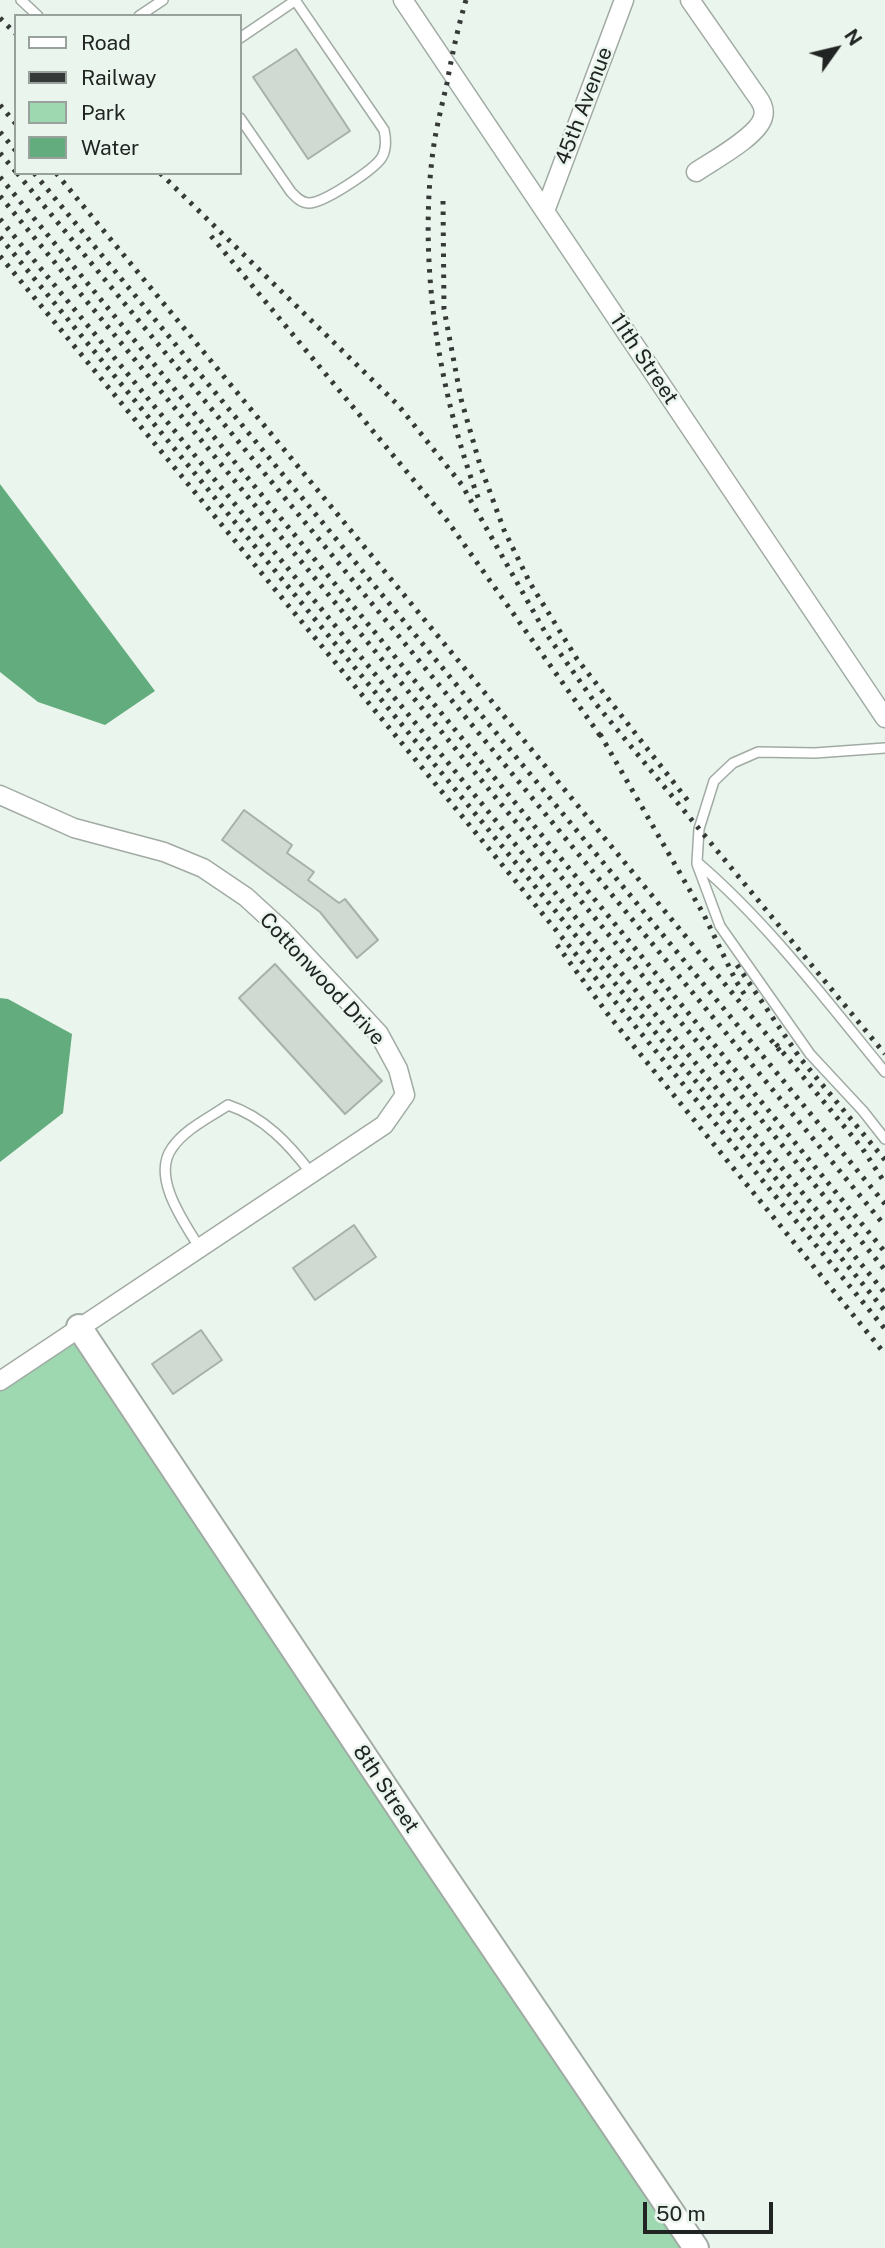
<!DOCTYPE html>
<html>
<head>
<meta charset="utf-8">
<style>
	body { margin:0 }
	#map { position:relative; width:885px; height:2248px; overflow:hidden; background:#eaf5ed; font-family:"Public Sans",sans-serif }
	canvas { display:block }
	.legend { position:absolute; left:14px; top:14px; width:228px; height:161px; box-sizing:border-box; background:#eaf5ed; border:2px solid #99a19c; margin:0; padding:9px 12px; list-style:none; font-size:21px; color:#202422 }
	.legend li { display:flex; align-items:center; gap:14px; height:35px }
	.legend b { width:35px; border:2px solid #99a19c }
	.north { position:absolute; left:801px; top:14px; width:70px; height:70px; -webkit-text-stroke:5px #eaf5ed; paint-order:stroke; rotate:56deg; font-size:19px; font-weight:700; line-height:28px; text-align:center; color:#202422 }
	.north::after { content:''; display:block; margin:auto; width:24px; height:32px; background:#202422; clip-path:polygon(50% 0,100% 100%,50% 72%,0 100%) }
	.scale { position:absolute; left:643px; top:2202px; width:130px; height:32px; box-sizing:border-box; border:4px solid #202422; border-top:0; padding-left:9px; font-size:21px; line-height:24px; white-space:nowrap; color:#202422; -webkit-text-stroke:5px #eaf5ed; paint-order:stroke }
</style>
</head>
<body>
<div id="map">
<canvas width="885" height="2248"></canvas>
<ul class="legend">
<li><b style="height:9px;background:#fff"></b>Road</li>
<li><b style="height:9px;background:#353937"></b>Railway</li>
<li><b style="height:19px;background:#9ed8b1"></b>Park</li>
<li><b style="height:19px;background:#63ac7e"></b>Water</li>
</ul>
<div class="north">N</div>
<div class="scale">50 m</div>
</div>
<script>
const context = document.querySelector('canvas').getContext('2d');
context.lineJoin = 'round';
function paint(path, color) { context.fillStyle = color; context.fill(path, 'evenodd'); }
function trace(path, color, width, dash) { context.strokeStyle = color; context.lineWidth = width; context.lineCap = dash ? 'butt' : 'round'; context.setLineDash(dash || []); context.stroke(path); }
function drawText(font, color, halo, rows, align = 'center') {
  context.font = font + ' "Public Sans",sans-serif'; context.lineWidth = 5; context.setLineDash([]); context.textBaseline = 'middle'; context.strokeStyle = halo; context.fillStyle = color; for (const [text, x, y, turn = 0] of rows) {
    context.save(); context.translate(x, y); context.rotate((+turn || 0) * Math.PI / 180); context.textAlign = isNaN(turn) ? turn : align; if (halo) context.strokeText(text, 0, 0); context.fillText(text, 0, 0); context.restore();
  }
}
const green = new Path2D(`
	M79,1327L696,2248H0V1381Z`);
const water = new Path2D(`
	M0,484L155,691L105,725L38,702L0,672Z
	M0,998L8,999L72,1034L63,1113L0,1162Z`);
const building = new Path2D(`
	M296,49L350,131L308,159L253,77Z
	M244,810L292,845L287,853L314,872L308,880L339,903L345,899L378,940L357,958L320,912L222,840Z
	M275,964L382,1081L345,1114L239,998Z
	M354,1225L376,1257L315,1300L293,1268Z
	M201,1330L222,1360L173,1394L152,1364Z`);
const lane = new Path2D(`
	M21,0L38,16
	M139,16L163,0
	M240,38L296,0
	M240,118L291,192C296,197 301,203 309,203C324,203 375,169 382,157C387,148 386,139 384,130L295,0
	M885,748L815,753L758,752L733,763L714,781L699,829L697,862C768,923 825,999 885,1072
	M697,864L720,926L810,1054L863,1111L885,1139
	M199,1247C184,1222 151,1177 172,1148C185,1129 209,1118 228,1105C264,1117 289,1144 311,1173`);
const street = new Path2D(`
	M403,0L885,718
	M690,0L754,92C759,99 766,107 763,117C759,136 712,161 696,172
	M545,211L624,0
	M0,795L74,828L164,852L203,868L246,897L282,930L379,1034L398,1069L405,1095L384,1125L0,1381`);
const secondary = new Path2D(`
	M79,1327L423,1844L696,2248`);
const rail = new Path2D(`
	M466,0C458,27 452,55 447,83C442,105 436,128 433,151C418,264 439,394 479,500
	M0,18L16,34
	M0,105L16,124
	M0,132L16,151
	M0,153L16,172
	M17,173L885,1226
	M34,173L885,1204
	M56,173L781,1052
	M160,173L398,405L462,485L545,632L596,704L885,1054
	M0,177L885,1252
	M0,196L885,1270
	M443,201L444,309L461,399L480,465L504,530L530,583L577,659L689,802
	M0,219L885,1293
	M211,236L446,519L604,741
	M0,237L885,1311
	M0,256L885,1329
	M600,734L704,915L736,981L748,1000
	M557,945L610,1017L885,1354
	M737,965L800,1058L885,1160
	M776,1044L862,1148L885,1183`);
const streetNames = [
	["45th Avenue",584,106,-69],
	["11th Street",644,359,56],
	["Cottonwood Drive",322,979,47],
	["8th Street",386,1789,56]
];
paint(green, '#9ed8b1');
paint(water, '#63ac7e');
paint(building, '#d0dad3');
trace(building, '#a7b1a9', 2);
trace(lane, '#a1aba4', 12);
trace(street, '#a1aba4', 21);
trace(secondary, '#a1aba4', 28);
trace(lane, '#fff', 9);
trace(street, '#fff', 18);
trace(secondary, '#fff', 24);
trace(rail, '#353937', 5, [3.5, 7]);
drawText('21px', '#202422', '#eaf5ed', streetNames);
</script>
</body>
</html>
